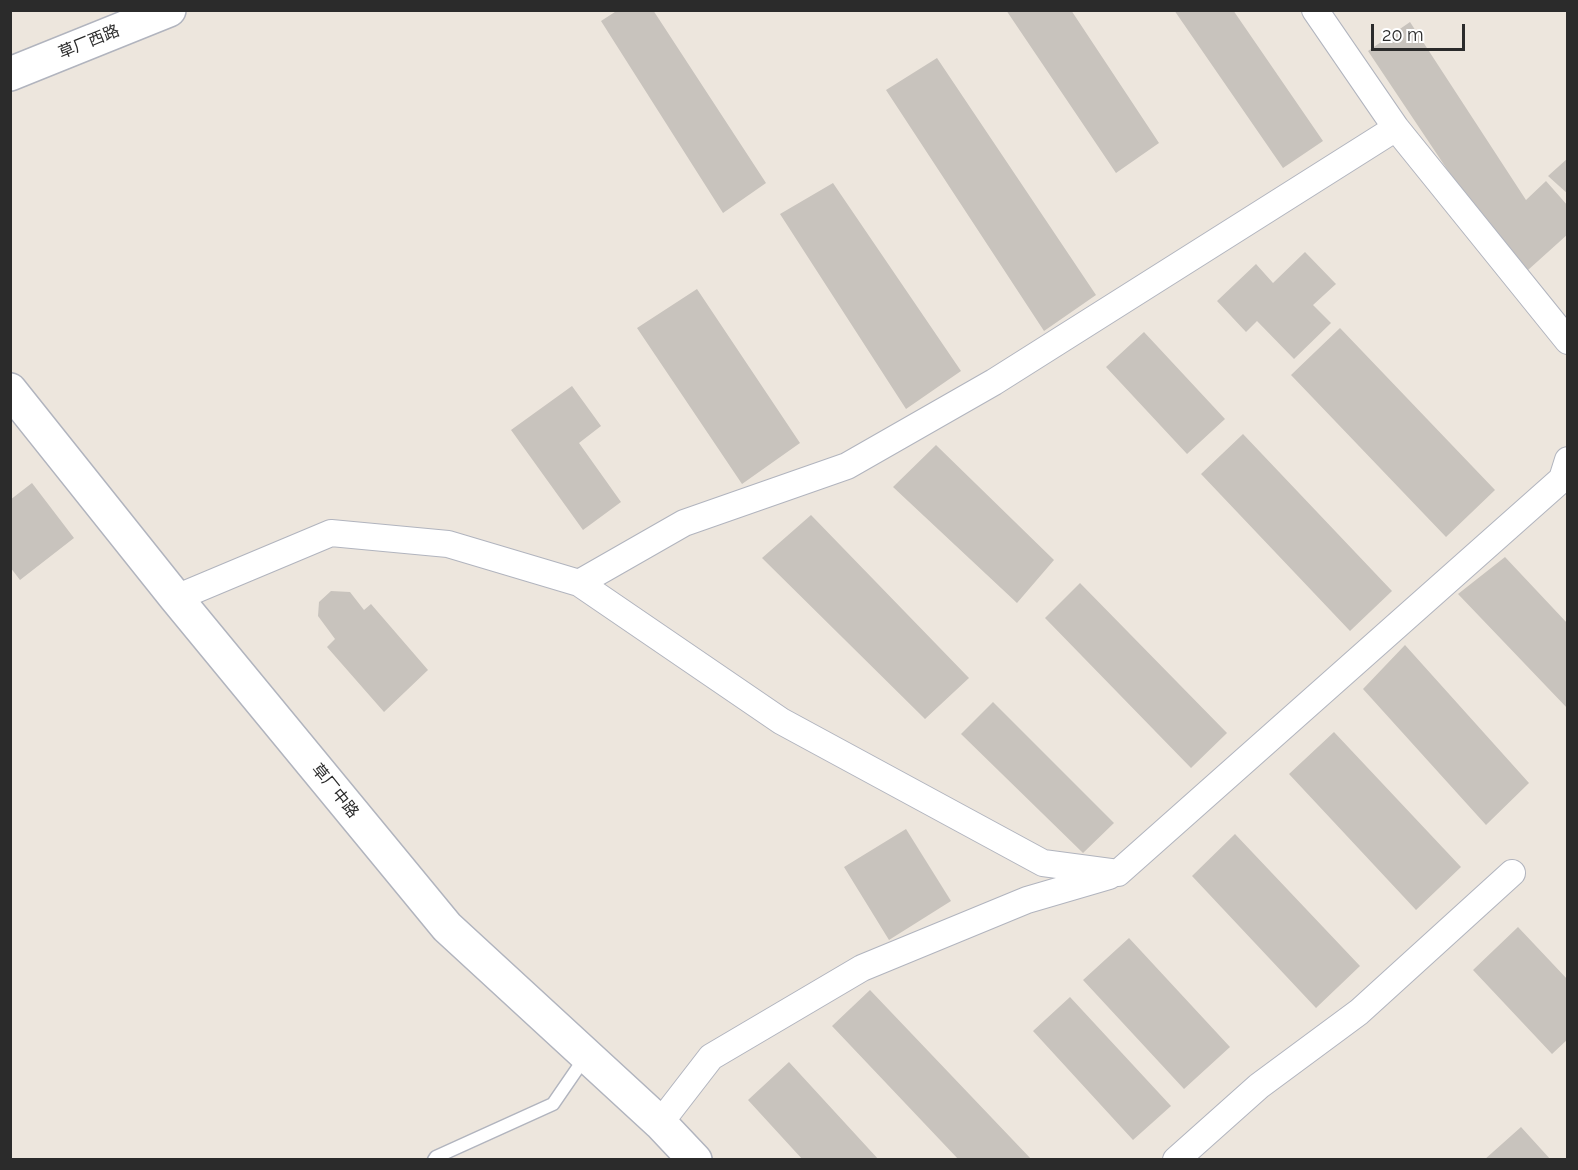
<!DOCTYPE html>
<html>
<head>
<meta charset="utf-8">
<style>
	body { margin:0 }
	#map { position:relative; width:1578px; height:1170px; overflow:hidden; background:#ede6dd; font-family:Raleway,sans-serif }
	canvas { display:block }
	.frame { position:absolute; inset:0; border:12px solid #2b2b2b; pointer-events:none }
	.scale { position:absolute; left:1371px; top:24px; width:94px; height:27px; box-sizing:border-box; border:3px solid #2b2b2b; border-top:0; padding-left:8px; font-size:18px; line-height:21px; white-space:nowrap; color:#2b2b2b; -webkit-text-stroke:4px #fff; paint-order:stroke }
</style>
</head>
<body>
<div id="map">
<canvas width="1578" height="1170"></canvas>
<div class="frame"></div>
<div class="scale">20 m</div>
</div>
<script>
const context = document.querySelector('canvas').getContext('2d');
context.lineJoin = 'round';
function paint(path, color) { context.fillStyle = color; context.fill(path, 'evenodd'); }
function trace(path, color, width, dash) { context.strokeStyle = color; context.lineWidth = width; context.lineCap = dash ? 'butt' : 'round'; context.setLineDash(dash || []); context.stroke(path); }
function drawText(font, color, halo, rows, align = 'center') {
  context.font = font + ' Raleway,"Noto Sans SC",sans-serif'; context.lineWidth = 5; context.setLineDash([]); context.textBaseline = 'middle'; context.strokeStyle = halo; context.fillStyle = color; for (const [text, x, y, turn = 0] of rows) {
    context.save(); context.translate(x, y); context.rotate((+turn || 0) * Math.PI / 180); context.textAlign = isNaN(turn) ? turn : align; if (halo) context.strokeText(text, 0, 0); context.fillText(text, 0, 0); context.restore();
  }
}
const building = new Path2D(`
	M618,10H653L766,183L723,213L601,21Z
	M1006,10H1071L1159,143L1116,173Z
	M1174,10H1233L1323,141L1283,168Z
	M1410,22L1526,200L1546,181L1568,206V234L1528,270L1483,223L1368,51Z
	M937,58L1096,295L1044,331L886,90Z
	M1568,158V194L1548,176Z
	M833,183L961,371L906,409L780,214Z
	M1305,252L1336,284L1313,305L1331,323L1294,359L1257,321L1246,332L1217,301L1256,264L1273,283Z
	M697,289L800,443L742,484L637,328Z
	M1340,328L1495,490L1446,537L1291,375Z
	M1144,332L1225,419L1187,454L1106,367Z
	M572,386L601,426L579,443L621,502L583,530L511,430Z
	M1243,434L1392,591L1350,631L1201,474Z
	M936,445L1054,560L1017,603L893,487Z
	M32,483L74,538L20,580L10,567V500Z
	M811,515L969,678L925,719L762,558Z
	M1505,557L1568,624V709L1458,594Z
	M1080,583L1227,733L1191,768L1045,618Z
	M331,591L350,592L364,610L371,604L428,670L384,712L327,647L335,639L318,616L319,602Z
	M1405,645L1529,783L1486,825L1363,689Z
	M993,702L1114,823L1083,853L961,734Z
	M1334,732L1461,867L1416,910L1289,774Z
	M906,829L951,901L889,940L844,867Z
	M1235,834L1360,966L1316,1008L1192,876Z
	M1518,927L1568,980V1039L1552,1054L1473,970Z
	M1129,938L1230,1047L1184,1089L1083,980Z
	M870,990L1032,1160H959L832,1026Z
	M1070,997L1171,1106L1133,1140L1033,1031Z
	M789,1062L879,1160H803L748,1100Z
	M1521,1127L1551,1160H1484Z`);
const lane = new Path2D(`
	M434,1160L436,1157L553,1104L586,1056`);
const street = new Path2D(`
	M1315,10L1396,128L1568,341
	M579,583L684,523L847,466L994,382L1396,128
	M176,598L331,533L448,544L579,583L781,721L1043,863L1118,873L1562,479L1568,460
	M660,1123L711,1057L862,968L1027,900L1109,876
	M1176,1160L1259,1086L1359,1012L1512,873`);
const secondary = new Path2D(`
	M10,74L169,10
	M10,390L176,598L447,927L660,1123L695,1160`);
const streetNames = [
	["草厂西路",89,42,-22],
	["草厂中路",335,791,51]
];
paint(building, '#c8c3bd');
trace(lane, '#b1b4be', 15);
trace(street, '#b1b4be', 28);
trace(secondary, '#b1b4be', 36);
trace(lane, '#fff', 12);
trace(street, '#fff', 26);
trace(secondary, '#fff', 33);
drawText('16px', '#2b2b2b', '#fff', streetNames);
</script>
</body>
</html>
